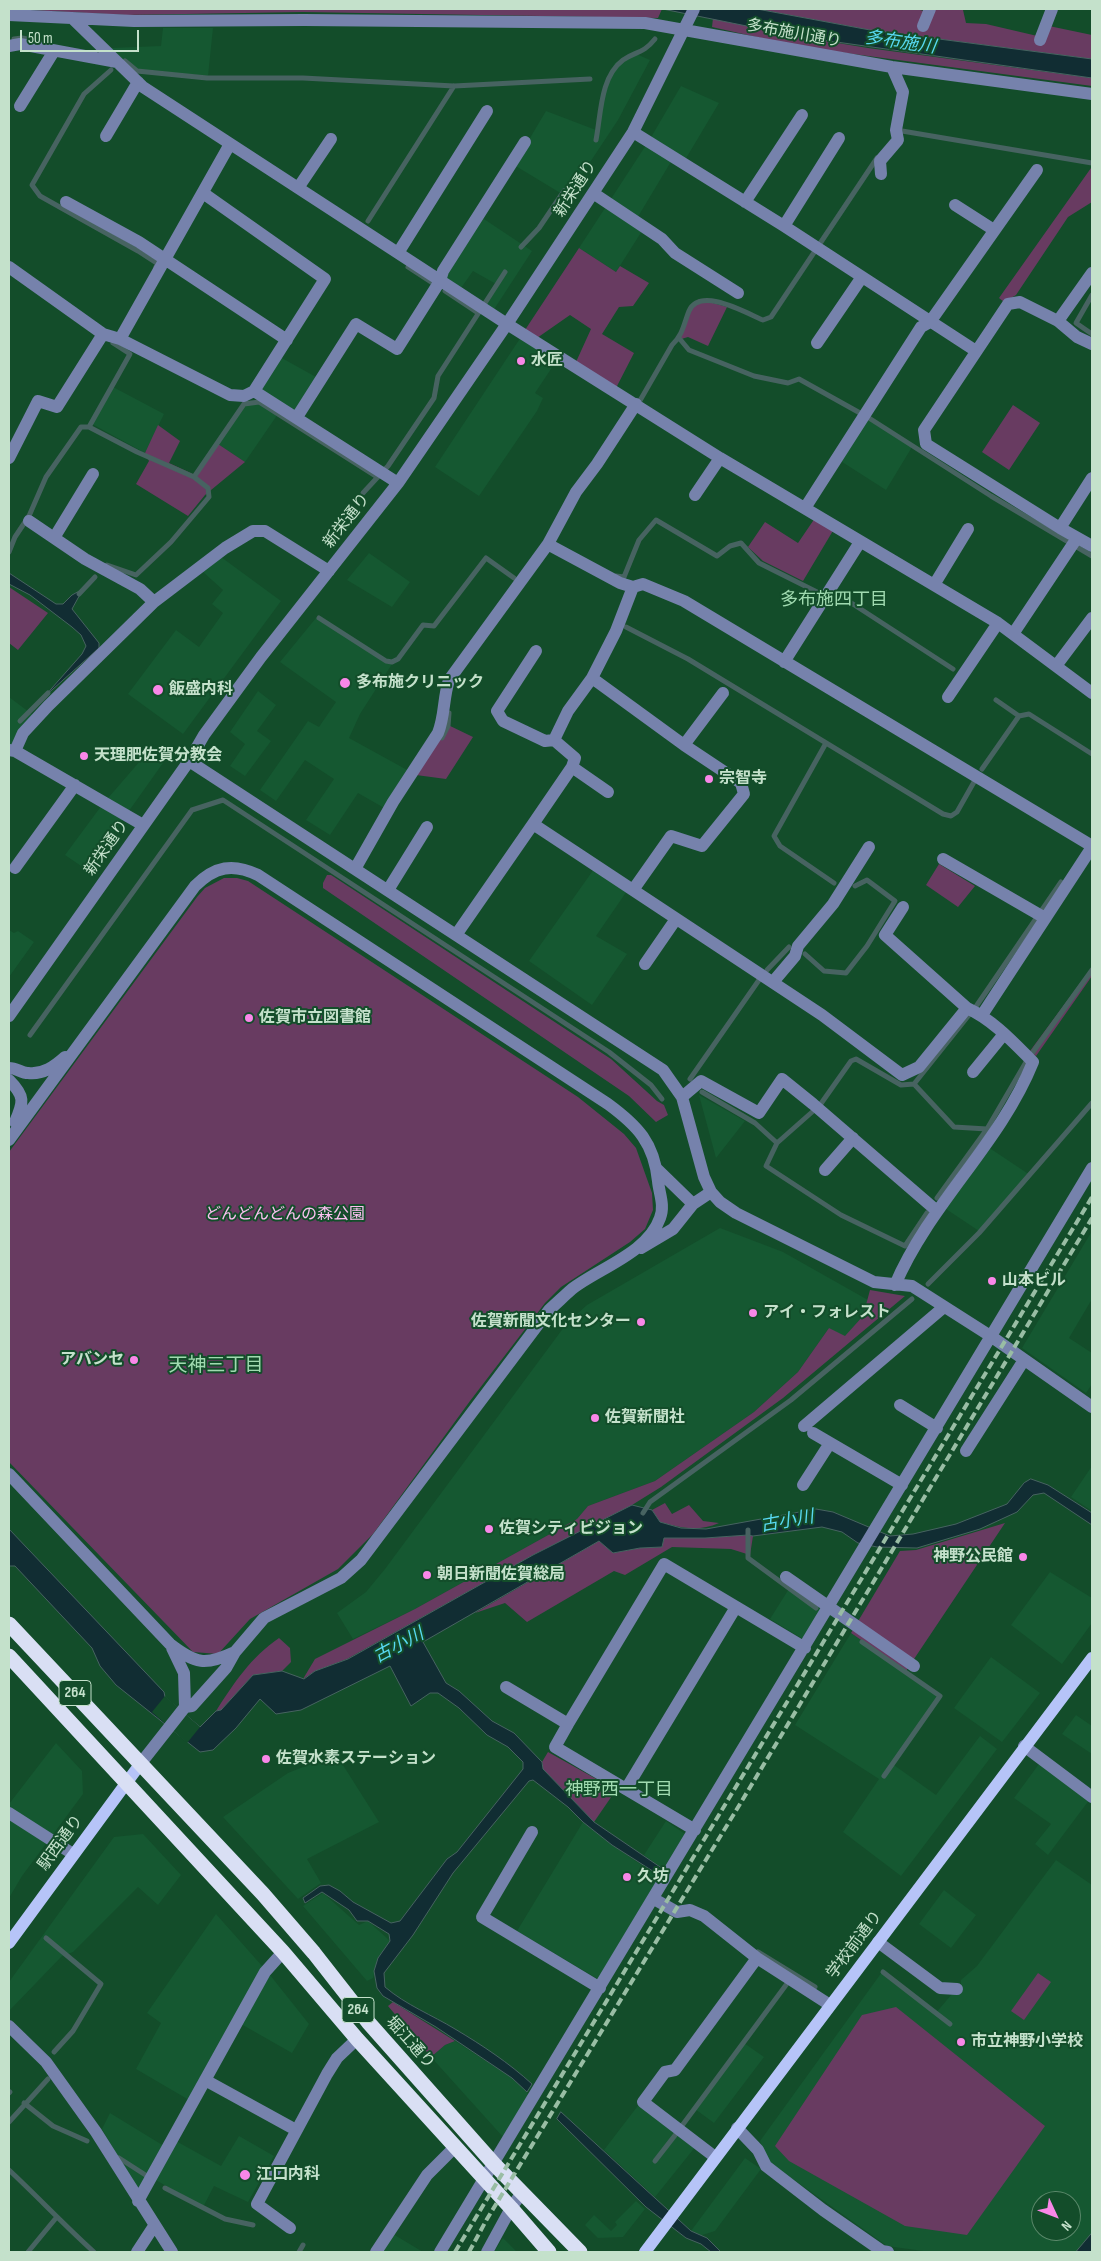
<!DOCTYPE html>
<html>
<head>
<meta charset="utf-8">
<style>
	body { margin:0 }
	#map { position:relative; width:1101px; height:2261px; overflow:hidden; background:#134d2a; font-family:"Sofia Sans Condensed",sans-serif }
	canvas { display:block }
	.frame { position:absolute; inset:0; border:10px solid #c4e1cb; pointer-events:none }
	.north { position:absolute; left:1031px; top:2191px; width:50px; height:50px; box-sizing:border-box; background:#134d2a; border:1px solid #5a886a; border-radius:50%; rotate:133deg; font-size:14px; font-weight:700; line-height:20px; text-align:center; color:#c4e1cb }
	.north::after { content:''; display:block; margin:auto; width:18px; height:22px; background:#f987e8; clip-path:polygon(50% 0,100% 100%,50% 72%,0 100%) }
	.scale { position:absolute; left:20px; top:30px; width:119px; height:22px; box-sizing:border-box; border:2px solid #c4e1cb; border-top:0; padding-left:6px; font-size:15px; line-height:18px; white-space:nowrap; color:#c4e1cb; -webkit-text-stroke:4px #134d2a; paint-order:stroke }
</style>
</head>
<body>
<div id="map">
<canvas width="1101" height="2261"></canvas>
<div class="frame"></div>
<div class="north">N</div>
<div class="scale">50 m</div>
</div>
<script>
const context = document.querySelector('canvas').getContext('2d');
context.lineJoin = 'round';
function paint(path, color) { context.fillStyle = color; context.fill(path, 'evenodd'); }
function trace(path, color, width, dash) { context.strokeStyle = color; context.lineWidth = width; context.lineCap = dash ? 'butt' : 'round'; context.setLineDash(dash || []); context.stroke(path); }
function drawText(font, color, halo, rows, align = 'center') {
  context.font = font + ' "Sofia Sans Condensed","Noto Sans JP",sans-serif'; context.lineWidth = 4; context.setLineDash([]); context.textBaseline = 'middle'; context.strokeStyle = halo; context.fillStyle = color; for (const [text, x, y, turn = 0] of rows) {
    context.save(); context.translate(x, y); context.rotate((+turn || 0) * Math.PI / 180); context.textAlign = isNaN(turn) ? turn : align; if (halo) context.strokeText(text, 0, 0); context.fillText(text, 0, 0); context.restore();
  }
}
const built = new Path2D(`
	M163,28H213L208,76L134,70L111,48L161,46Z
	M634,53L650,60L618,120L567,197L514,165L546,111L596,130L606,79L615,63Z
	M681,86L719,103L685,160L675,155L633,225L642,231L616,272L579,248L650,139Z
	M481,217L532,251L493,311L484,305L496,284L473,271L461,288L446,278Z
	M521,337L557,360L535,393L543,398L537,411L479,496L435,467Z
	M280,357L316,377L295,411L261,390Z
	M113,387L164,414L145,453L92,424Z
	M259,400L280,411L245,462L218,444L243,403Z
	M868,419L912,447L886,490L839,460Z
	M369,553L410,582L392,607L347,580Z
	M221,557L281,601L183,734L128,694L176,630L199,647L223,613L212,604L223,590L202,571Z
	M316,618L392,664L360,714L349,738L409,771L386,809L358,793L330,835L306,820L334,779L305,760L276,801L260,790L308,721L319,727L336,702L280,662Z
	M258,691L276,705L257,731L271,741L245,776L230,766L245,744L230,732Z
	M9,697L33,715L10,746L9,745Z
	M147,753L163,763L87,870L65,855L102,805Z
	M594,869L627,891L596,936L627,954L592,1005L529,961Z
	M9,930L14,933L18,931L34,942L9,977Z
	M699,1095L745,1121L716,1158Z
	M988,1147L1030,1175L979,1231L943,1207Z
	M720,1228L783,1252L868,1300L863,1316L845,1337L829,1328L798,1372L754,1412L655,1481L588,1506L577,1519L415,1609L353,1639L337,1613L366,1592L385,1569L567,1323L587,1305Z
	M1092,1231V1299L1069,1338L1092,1353V1384L1086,1393L1022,1348Z
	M1092,1466V1511L1071,1497Z
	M1050,1572L1092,1598V1623L1062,1664L1011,1625Z
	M792,1584L822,1607L803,1639L770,1619Z
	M851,1633L938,1693V1697L891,1763L936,1795L980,1736L997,1749L901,1876L843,1832L879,1779L795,1725Z
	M991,1657L1040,1693L1002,1742L954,1708Z
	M1076,1715L1092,1726V1754L1062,1734Z
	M56,1743L82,1771L83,1794L22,1876L9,1898V1804Z
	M336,1754L379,1822L307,1859L321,1883L298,1899L223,1817L288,1773Z
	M1039,1764L1090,1799L1048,1855L1035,1844L1051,1824L1014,1798Z
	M666,1821L685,1834L663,1869L644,1855Z
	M583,1822L612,1845L659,1877L598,1979L517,1931Z
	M143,1834L181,1875L158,1905L138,1887L73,1952L62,1956L9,2011V1982L114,1837Z
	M1056,1860L1092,1885V2252H930L887,2246L769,2162L760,2141L882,1972L935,2014L952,1994L961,1992V1980L977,1966ZM1041,2201H1071V2231H1041Z
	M944,1890L976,1915L951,1948L919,1924Z
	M323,1893L359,1925L368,1921L390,1941L378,1958L373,1978L367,1981L303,1906Z
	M216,1914L263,1967L189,2100L136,2069L161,2023L147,2013Z
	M270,1975L309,2024L292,2053L241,2024Z
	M455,2041L512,2078L527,2092L528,2096L503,2137L431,2057L445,2045Z
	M744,2043L764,2057L714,2123L695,2109Z
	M640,2103L696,2146L655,2197L604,2150Z
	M110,2113L164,2146L176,2141L221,2166L239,2136L274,2156L248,2202L214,2186L203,2207L147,2175L139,2192L102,2129Z
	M745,2158L761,2169L715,2231L699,2236L691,2231Z
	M636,2201L645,2209L623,2237L598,2238L585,2225L594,2215L611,2231L617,2225L615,2222Z
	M393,2234L423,2252H380Z
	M503,2238L517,2252H494Z`);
const green = new Path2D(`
	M9,9H662L658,18L303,12L126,15Z
	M757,9H916L932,13L934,9H960L963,10L966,23L986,24L1046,38L1049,26L1092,35V59L870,30Z
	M713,18L801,37L868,48L1092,78V86L801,47L712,27Z
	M1091,168L1092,202L1068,217L1016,295L1004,302L999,298Z
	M579,248L616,272L620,266L649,283L633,306L619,307L602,334L634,353L616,388L576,362L591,329L570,315L537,338L525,330Z
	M699,299L727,307L708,346L688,337L678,340L690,306Z
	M1013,405L1040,423L1009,470L982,452Z
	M158,425L180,441L169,463L197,476L218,444L245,462L205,495L188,516L136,484L149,461L145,453Z
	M815,518L834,529L803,581L763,561L748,547L765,522L798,543Z
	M9,587L48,613L18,650L9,643Z
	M446,724L473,737L446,779L416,775Z
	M939,864L975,886L958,907L926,885Z
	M327,875H331L611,1059L657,1101L664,1105L668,1115L656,1122L629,1096L323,888V883Z
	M224,878H237L248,881L578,1097L624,1134L636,1148L652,1193L653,1210L645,1229L630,1242L561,1287L545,1303L470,1401L373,1534L338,1569L250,1619L218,1654L193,1652L9,1462V1152L197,897L205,888Z
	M1092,967V976L1036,1056L1030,1051Z
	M870,1290L905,1296L783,1398L661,1487L632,1505L533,1555L347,1659L315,1671L303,1679L315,1659L415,1609L577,1519L588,1506L655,1481L754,1412L798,1372L829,1328L845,1336L863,1316Z
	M665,1503L672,1514L689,1505L703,1521L719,1523C698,1532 682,1528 660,1522L652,1510Z
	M1005,1523L906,1671L851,1633L900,1551L916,1550Z
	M748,1535L753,1536L750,1555L731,1549L672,1547L625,1575L614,1571L527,1622L505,1603L475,1613L599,1541L613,1553L640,1548L662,1547L664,1538H705Z
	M279,1638L290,1648L291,1662L282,1671L253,1675L221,1710L216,1711C234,1683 251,1657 279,1638Z
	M548,1752L616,1790L594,1822L543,1769L542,1762Z
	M1038,1973L1051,1982L1024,2020L1011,2011Z
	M393,2002L455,2041L445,2045L431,2057L388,2006Z
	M896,2007L1045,2126L967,2235L905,2226L789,2161L775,2146L862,2015Z`);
const water = new Path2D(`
	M663,9H757L870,30L1092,59V78L801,37Z
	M9,573L56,604H63L72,595L83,589L72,609L99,643V648L44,697L82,654L86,646L81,635L72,627L30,595L9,584Z
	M1031,1479L1048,1485L1092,1513V1525L1044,1493L1033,1495L1017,1512L980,1529L917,1548L877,1547L858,1543L842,1532L822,1527L753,1536L748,1535L705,1538H664L662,1547L640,1548L613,1553L599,1541L423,1642L446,1683L459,1691L492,1721L514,1733L542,1762L543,1769L594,1822L663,1869L659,1875L612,1845L583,1822L568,1807L533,1780L529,1781L453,1873L413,1935L384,1973L385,1987C406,2005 432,2015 455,2029C482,2045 509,2063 532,2084L527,2092L512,2078L436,2027L383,1996L377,1988L374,1971L378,1958L390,1941L389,1934L368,1921H357L349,1910L322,1892L305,1903L303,1898L320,1886L329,1885L340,1891L353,1902L391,1923L400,1921L447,1859L457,1852L523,1769V1762L508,1747L487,1735L459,1708L438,1693H430L411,1706L390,1666L301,1710L276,1714L260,1699L236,1728L213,1750L200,1752L116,1685L100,1666L92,1648L15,1566H9V1529L164,1692L165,1697L200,1727L216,1711L221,1710L253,1675L282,1671L304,1679L315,1671L348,1659L533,1555L632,1505L652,1510L660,1522L681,1528L706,1529L816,1509L833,1512L890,1536L913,1534L956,1524L1007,1504L1024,1483Z
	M561,2112L691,2231L707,2238L721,2252H711L701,2244L686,2238L646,2207L557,2119Z
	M1092,2233V2252H1076Z`);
const pier = new Path2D(`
	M165,1696L200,1727L187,1743L152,1712Z`);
const stream = new Path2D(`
	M14,39L22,38L45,42
	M125,61L137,71L207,78H303L454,86L590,79
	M111,70L84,94L32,185L40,196L138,251L158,264L156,267
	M899,134L902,131L1092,163
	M596,140C601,115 600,77 623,60C636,51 643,54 655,39
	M368,221L454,86
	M521,247L539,228L564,191
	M408,267L431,282
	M445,291L478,313
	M1092,295L1076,323L1092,334
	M679,338L689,350L754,376L788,383L799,379L869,418L991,496L1092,556
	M638,404L672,345C683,335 684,323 689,311C700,286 746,313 763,320L771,317L877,158
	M89,427L130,354L113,343
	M363,493L388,466L434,398L438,376L505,272
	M9,552L15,537L29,516L46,477L81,427H89L137,452L194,477
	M107,565L136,575L171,542L209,497L208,488L194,477L244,404L259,402L377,477
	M616,576L624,577L639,540L656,520L717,556L730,546L741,543L759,563L817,592
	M79,594L95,577
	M839,595L953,669
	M319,618L386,661L392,662L398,659L423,625L434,626L486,558L514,578
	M626,627L688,659L943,814L951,816L957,812L974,782
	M996,700L1019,716L1029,714L1092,754
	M20,721L48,693
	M442,738L448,726L449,713
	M826,743L774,836L780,846L834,883
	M982,769L1019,716
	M805,954L824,971L846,973L867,946L895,901L867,880L855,886
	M767,970L789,947
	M30,1035L192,810L223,800L609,1052L651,1085L662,1099
	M1033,1052L1092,970
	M690,1079L759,980
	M914,1084L954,1127L987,1129
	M702,1092L755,1123L777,1143
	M937,1198L987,1129L1026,1062
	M927,1213L905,1246L841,1215L766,1166L777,1143L820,1105L851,1061L856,1059L901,1085L914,1084L977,1005L1061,882
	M928,1284L979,1233L1092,1103
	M643,1513L650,1502L791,1400L912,1299
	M748,1530V1558L816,1608
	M862,1642L940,1696L884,1776
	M46,1938L101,1984L73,2031L54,2052
	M758,1952L815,1987
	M883,1972L950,2024
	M9,2093L10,2092
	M24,2103L53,2126L87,2141
	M9,2122L48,2079
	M681,2127L786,1985
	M119,2158L147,2176
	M655,2161L676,2134
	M9,2170C38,2197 65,2226 94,2252
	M165,2188L225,2219L253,2225
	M28,2252L56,2218
	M299,2252L303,2245`);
const minor = new Path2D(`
	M9,15L134,21L304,20L645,23L892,67L1092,94
	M72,18L143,87L507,324L720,458L998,623L1092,693
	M923,26L930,9
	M1040,40L1052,9
	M9,46L20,44L117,62
	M20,106L54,51
	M633,132L784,226L976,351
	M106,136L138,82
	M881,174L880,161L898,140L896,130L903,92L892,67
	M298,188L331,139
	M203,193L325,279L254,391
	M593,193L662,239L675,253L738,293
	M66,202L139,242L287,340
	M745,202L802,115
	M955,205L994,230
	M784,226L839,138
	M398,253L487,111
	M9,267L103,334L120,339L230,395L244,396L254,391L398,483
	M1058,321L1092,273
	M120,339L230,144
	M817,343L862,277
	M1092,344L1077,337L1058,321L1020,302L1008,304L924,430L926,444L1060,528L1092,546
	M297,417L356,324L397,349L440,281L443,271L525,142
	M9,458L38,401L57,407L103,334
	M695,495L720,458
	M805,508L921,327L930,322L1037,170
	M29,521L85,559L140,589L154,602
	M1060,528L1092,478
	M54,538L93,474
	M553,547L620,583L633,587L643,584L684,601L1092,846
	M934,585L968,529
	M1013,634L1077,538
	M536,651L497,711L503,721L545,741L554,740
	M784,662L860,542
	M1056,666L1092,618
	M592,678L684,745L741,783L744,794L702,846L671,836L633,890
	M948,697L998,623
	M684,745L723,693
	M9,750L15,751L143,825
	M15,751L23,733L48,706L154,602L225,548L253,531H265L329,571
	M189,761L663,1070L682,1097L704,1177L711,1192L720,1202L736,1213L874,1282L912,1286L992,1337L1092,1407
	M572,767L608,792
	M533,824L572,767L575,758L554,740L568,711L592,678L616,631L633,587
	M943,859L1045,918
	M15,868L75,785
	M355,869L393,802L438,733C445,716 443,698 449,680L548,544L576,492L597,464L636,404
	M388,890L427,827
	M456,935L533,824L822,1015L902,1075L919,1067L967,1008
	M645,964L676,919
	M773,982L795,956L798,946L833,904L869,847
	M982,1015L1092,847
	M9,1016L189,761L204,735L261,657L398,483L507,324L633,132L694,9
	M9,1068C17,1068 21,1073 28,1073C43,1075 55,1066 65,1057
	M973,1072L1004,1034
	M9,1080C25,1096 24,1102 15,1122
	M682,1097L701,1081L759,1113L782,1079L813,1104L937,1211
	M9,1140L195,886C215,866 233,863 258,875L608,1104C638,1126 654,1143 658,1181C659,1193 665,1205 660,1218C648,1253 599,1268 572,1289C564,1296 557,1303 549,1310L361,1560L341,1578L264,1618L235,1652L226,1668L192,1706L185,1707L141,1763
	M657,1169L693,1204
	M825,1170L853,1138
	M641,1248L673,1229L693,1204L711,1192
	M895,1285C930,1203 1000,1144 1033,1062C1013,1042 993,1020 967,1008L885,935L903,907
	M900,1405L937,1428
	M804,1426L944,1307
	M813,1433L902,1485
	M966,1451L1024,1360
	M9,1474L170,1644C196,1664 205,1666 235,1652
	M803,1485L830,1443
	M786,1577L914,1666
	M172,1648L184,1673L185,1707
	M506,1687L568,1724
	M1024,1746L1092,1797
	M626,1789L736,1607
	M9,1813L73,1854
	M695,1830L555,1747L568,1724L664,1564L805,1648
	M532,1832L482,1917L600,1988
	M654,1899L677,1912L690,1910L704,1916L757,1958L830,2005
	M878,1942L940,1988L957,1989
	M9,2026L46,2062L96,2132L172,2252
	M205,2080L296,2130
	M737,2128L758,2150L766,2166L823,2210L882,2251L888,2252
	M715,2157L643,2102L665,2072L675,2070L757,1958
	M138,2201L265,1972L283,1952
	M290,2228L257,2204L327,2074L337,2058L357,2039
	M137,2252L154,2226
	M376,2252L427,2175L455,2147
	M440,2252L1092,1168
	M487,2252L511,2208L521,2194`);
const major = new Path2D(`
	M9,1943L141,1763
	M645,2252L1092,1658`);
const highway = new Path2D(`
	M9,1624L263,1894L314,1953L368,2022L494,2164L580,2252
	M9,1656L283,1952L357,2039L511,2208L549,2252`);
const rail = new Path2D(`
	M455,2252L1092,1197
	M469,2252L487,2219L740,1804L1092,1218`);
const markers = [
	[521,361,5,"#f987e8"],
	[345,683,6,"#f987e8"],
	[158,690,6,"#f987e8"],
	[84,756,5,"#f987e8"],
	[709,779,5,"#f987e8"],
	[249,1018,5,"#f987e8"],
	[992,1281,5,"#f987e8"],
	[753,1313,5,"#f987e8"],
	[641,1322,5,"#f987e8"],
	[134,1360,5,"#f987e8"],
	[595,1418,5,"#f987e8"],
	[489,1529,5,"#f987e8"],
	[1023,1557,5,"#f987e8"],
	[427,1575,5,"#f987e8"],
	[266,1759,5,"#f987e8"],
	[627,1877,5,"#f987e8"],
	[961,2042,5,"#f987e8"],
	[245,2175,6,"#f987e8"]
];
const shields = [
	[75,1693,32],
	[358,2010,32]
];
const shieldNames = [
	["264",75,1693],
	["264",358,2010]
];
const streetNames = [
	["多布施川通り",794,34,10],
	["新栄通り",576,189,-57],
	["新栄通り",347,521,-52],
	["新栄通り",107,848,-55],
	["駅西通り",61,1843,-54],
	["学校前通り",855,1945,-53],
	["堀江通り",410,2043,48]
];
const poiNames = [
	["水匠",531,361],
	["多布施クリニック",356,683],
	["飯盛内科",169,690],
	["天理肥佐賀分教会",94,756],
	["宗智寺",719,779],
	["佐賀市立図書館",259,1018],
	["山本ビル",1002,1281],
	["アイ・フォレスト",763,1313],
	["佐賀新聞文化センター",631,1322,"right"],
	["アバンセ",124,1360,"right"],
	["佐賀新聞社",605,1418],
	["佐賀シティビジョン",499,1529],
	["神野公民館",1013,1557,"right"],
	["朝日新聞佐賀総局",437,1575],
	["佐賀水素ステーション",276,1759],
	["久坊",637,1877],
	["市立神野小学校",971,2042],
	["江口内科",256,2175]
];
const parkNames = [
	["どんどんどんの森公園",285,1215]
];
const waterNames = [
	["多布施川",900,43,8],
	["古小川",787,1522,-10],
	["古小川",399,1646,-28]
];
const neighbourhoodNames = [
	["多布施四丁目",834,600],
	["神野西一丁目",619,1790]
];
const quarterNames = [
	["天神三丁目",216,1366]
];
paint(built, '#155831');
paint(green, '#683b61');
paint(water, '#112d33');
trace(water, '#476361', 1);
paint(pier, '#134d2a');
trace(stream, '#476361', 5);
trace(minor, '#7682ac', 12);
trace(major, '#b6c4f8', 12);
trace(highway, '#d9dff4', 15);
trace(rail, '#99bda4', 4, [8, 4]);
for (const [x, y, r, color] of markers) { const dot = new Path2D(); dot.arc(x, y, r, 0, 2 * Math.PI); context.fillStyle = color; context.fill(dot); trace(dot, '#134d2a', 2); }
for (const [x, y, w] of shields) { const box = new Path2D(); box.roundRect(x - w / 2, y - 12.5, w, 25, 4); context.fillStyle = '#134d2a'; context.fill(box); trace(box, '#c4e1cb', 1); }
drawText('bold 15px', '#c4e1cb', null, shieldNames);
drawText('16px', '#c4e1cb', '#134d2a', streetNames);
drawText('bold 16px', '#c4e1cb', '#134d2a', poiNames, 'left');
drawText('16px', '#fcc0f1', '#134d2a', parkNames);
drawText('italic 18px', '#58d9f2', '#134d2a', waterNames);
drawText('18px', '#a0dab0', '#134d2a', neighbourhoodNames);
drawText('19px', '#a0dab0', '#134d2a', quarterNames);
</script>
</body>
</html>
